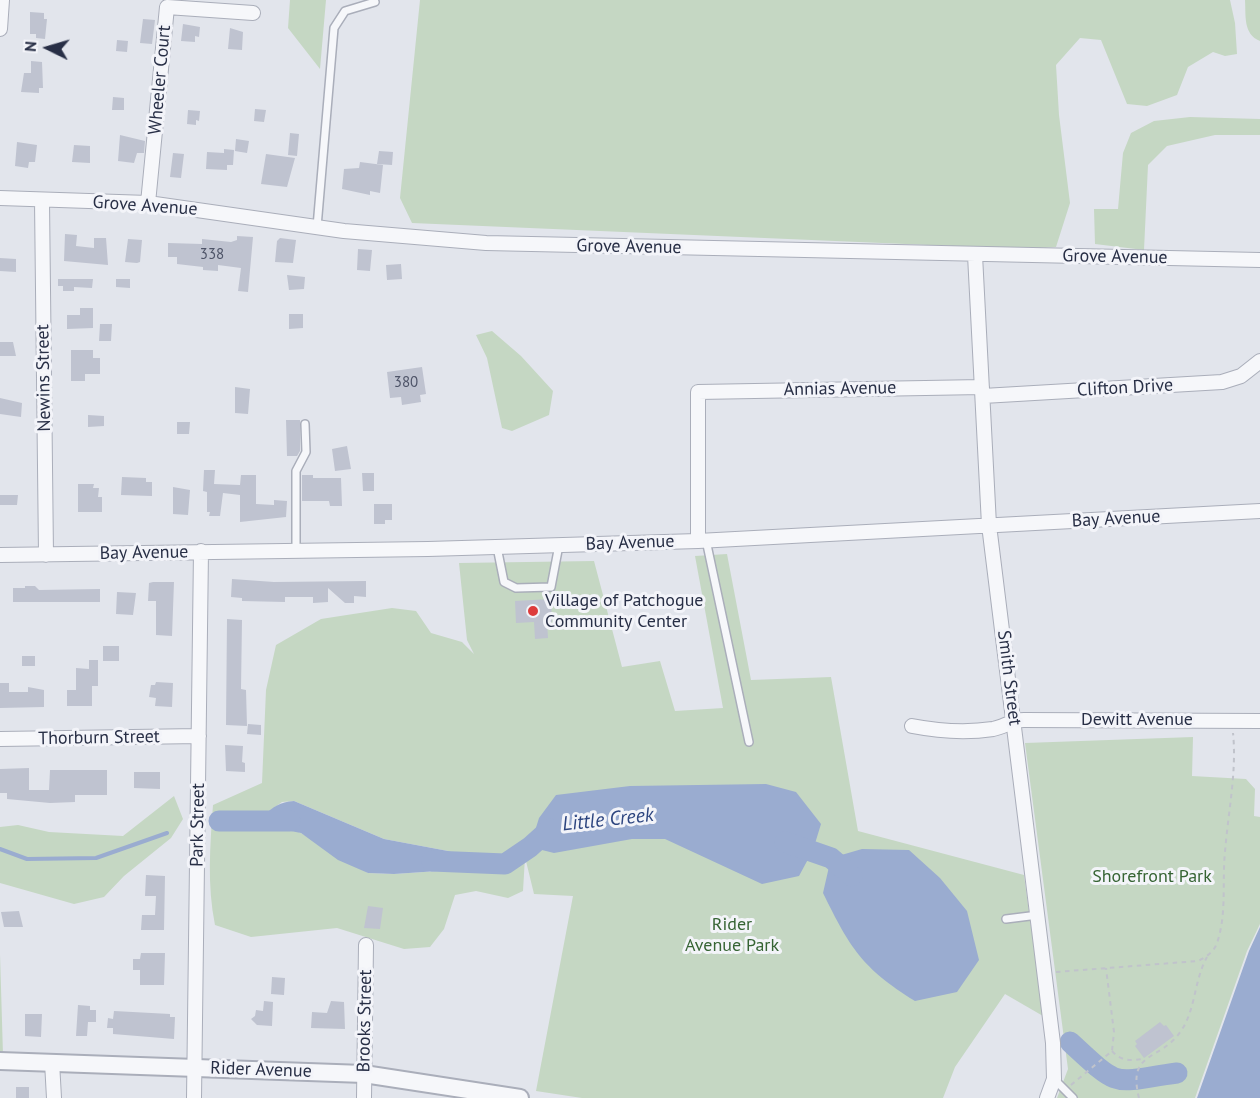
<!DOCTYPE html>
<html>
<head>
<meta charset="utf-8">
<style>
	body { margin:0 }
	#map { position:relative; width:1260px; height:1098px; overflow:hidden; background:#e2e5ec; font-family:"PT Sans",sans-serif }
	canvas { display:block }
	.north { position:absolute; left:18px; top:18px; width:60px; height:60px; -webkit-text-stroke:4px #f3f4f9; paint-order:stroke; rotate:275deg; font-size:16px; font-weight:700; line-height:24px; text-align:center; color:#282f46 }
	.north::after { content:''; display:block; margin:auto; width:21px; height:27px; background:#282f46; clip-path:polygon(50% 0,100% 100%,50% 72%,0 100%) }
</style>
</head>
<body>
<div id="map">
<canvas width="1260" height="1098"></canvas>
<div class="north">N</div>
</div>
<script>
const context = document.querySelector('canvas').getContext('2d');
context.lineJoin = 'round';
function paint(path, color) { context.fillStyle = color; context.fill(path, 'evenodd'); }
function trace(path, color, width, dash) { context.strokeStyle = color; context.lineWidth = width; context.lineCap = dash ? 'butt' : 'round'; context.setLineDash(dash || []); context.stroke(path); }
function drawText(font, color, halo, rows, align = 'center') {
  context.font = font + ' "PT Sans",sans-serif'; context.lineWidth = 6; context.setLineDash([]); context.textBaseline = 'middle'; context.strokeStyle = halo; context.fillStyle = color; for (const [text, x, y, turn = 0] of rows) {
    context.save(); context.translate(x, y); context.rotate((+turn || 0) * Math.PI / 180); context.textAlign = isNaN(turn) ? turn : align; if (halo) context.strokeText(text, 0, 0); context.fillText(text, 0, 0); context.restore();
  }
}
const green = new Path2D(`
	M290,0H326L320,69L288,28Z
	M420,0H1230L1235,23L1237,54L1225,56L1213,52L1188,67L1177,95L1147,106L1127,104L1101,40L1080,38L1056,65L1059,115L1070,203L1056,247L1023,249L412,223L400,198Z
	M1245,0H1260V41C1243,34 1246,16 1245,0Z
	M1190,117L1260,119V135H1215L1167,146L1148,165L1144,250L1095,244L1094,209H1118L1123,153L1131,133L1154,121Z
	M492,331L521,356L553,391L549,415L512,431L502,428L487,358L476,335Z
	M727,554L751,680L831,677L858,831L1024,875L1043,1016L1005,994L955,1067L943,1098H582L536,1091L573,896L534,894L525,857L523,891L508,898L476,891L455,895L444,929L430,947L404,949L337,928L251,937L215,925C207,885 210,846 213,805L262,783L266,690L276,645L321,619L392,608L416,611L431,633L462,642L474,654L467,640L459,563L594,561L622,667L660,661L675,711L723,708L695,556ZM294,801L384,839L448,851L463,857L453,870L394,874L368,873L301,833L263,816L282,802Z
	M1193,737L1192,776L1246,779L1255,789L1254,816L1260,817V924L1247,951L1195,1098H1057L1068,1069L1025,743Z
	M174,796L183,819L171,838L124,876L104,897L74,904L0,883V827L18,825L49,832L123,836Z
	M0,954L3,1055H0Z`);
const water = new Path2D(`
	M766,784L796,792L821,824L813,850L799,876L762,884L665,839H632L554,853L530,847L539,818L556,795L630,786Z
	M294,801L384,839L448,851L464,857L453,870L394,874L368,873L338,860L301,833L264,826L263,816C273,807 280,802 294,801Z
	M862,849L909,850L940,878L967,911L979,960L957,992L915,1001C862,968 850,948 823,893L831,858Z
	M1260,927V1098H1197L1249,951Z`);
const stream = new Path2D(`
	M0,849L27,859L96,858L167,833`);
const river = new Path2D(`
	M219,821H290
	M785,842L831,858L852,876
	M432,861L505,864L530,847L550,829
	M1070,1042C1122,1090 1110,1082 1177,1073`);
const building = new Path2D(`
	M30,12L44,13V19H47L45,39L36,38V34H30Z
	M143,19L155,20L152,44L140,43Z
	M183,24L200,27L199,37L195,36V42L181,41Z
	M230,28L243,32L242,50L228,49Z
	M117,40L128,41L127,52L116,51Z
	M31,61L42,62L43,88H39V93L21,92L24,73H31Z
	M113,97L124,98V110H112Z
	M255,109L266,110L264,122L254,121Z
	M188,110L200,111L199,121L196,120V125L187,124Z
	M290,133L299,134L297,156L288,155Z
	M120,135L145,141L144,153H137L134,163L118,161Z
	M236,139L249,141L247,153L235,151Z
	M17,142L37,145L35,162H29L28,168L15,166Z
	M74,145L90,146V163L72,162Z
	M224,149L234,150L233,165H227V170L206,169L207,152L224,153Z
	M379,151L393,152L392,165L377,164Z
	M173,153L184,154L181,178L170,177Z
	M266,154L295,158L287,187L261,184Z
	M360,162L383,165L380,193L370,191V195L342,189L344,169L359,168Z
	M65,234L77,235L76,246L94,248V238H106L108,265L64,261Z
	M237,236L253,237L248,292L238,291L241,268L218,265V271L203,270V267L177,264V257H168V243L202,244V239L231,242L237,240Z
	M280,238L296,240L293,263L275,262L277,241Z
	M128,239L142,240L140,262L137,263L125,262Z
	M358,249L372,250L370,271L357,270Z
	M0,258L16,259V272L0,271Z
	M401,264L402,279L387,280L386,265Z
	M287,275L305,277L304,289L289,290Z
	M58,279H93L92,288L74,287V291H63V286H58Z
	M116,279H130V288L116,287Z
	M80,308H93V328L67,329V315H80Z
	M289,314H303V328L289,329Z
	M100,324H112L111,341H99Z
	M0,342H13L16,356H0Z
	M71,350H93V358H100V374H85V381H71Z
	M422,367L426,394L420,395L421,402L402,405L401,397L390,398L387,372Z
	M235,387L250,389L248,414L235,413Z
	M0,398L22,403L21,417L0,414Z
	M88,415L104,416V426L88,427Z
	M286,420H300V451L297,456H287Z
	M177,422H190L189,434H177Z
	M347,446L351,469L335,471L332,449Z
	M204,470H215L214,484L240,485L241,475H256V504L274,505V500L287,501L286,517L240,522V495L223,493L220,516H209L210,512H207V492L203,491Z
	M362,473H374V491H363Z
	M302,475H313V478H341L342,506H330L329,501H302Z
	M122,477L146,478V482H152V496L121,495Z
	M78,484H94L93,488H99L98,497H102V512H78Z
	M173,487L190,490L188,515L173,514Z
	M0,495H18L17,505H0Z
	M374,504H392V520H385V524H374Z
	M232,579L274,582L366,581V597L354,596V603H345L328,588V602L313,603V597H285V602L242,601V598L231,597Z
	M153,582H174L172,636L156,635V601H148L149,583Z
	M25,586H35L39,590L100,589V602H13V588H25Z
	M117,592L136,593L133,615L116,614Z
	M551,599L552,622H547L548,638L535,639L534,622L516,623L515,601Z
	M227,619L242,620L241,689L246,690L247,726L226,725Z
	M103,646H119V661H103Z
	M22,656H35V666H22Z
	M89,660H98V686H92V706H67V690H76V668L89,669Z
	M156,682L173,683L172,707L155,706L156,698L149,697L151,685H155Z
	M0,683H9V692H28V687L44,690V707L0,708Z
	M248,724L261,725V735L247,734Z
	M225,745L243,746L242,762L245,763V772L226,771Z
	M29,768V790H49L50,770H107V795H75V802L50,803L7,799V793H0V769Z
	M134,772H160V789L134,788Z
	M146,875L165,876L164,930H141L142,915H155L156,896H145Z
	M368,906L383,908L380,929L364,928Z
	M19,911L23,927H4L1,912Z
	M141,953H165L164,985H140V970H133V959H140Z
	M272,977L285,978L284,995L271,994Z
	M264,1001L273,1002L272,1026L257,1025L251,1019L255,1016L256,1010L263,1011Z
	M331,1001L344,1002L345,1029L311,1028L312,1012L327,1013Z
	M78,1005L90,1006V1010H96V1022H88L87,1036H76Z
	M114,1011L170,1014V1017H175L174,1039L113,1034V1028H107L108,1018L113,1019Z
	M25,1014H42L41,1037L25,1036Z
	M1160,1022L1164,1026L1166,1025L1174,1036L1144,1058L1135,1046L1137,1044L1135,1041Z
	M16,1087H29V1098H16Z`);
const path = new Path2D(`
	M1056,972L1198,961C1206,957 1214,952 1217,943C1227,914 1222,881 1225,852C1228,813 1237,771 1233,733
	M1112,1051C1121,1061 1130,1061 1143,1059
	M1071,1085L1112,1051L1114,1032L1106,968
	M1139,1098C1127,1050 1160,1062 1181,1031C1196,1009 1194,980 1207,957`);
const service = new Path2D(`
	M317,227L334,28L345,11L375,2
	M706,540L749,742
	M497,547L504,582L516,588L551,587L559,545
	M296,550V471L306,452L305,424
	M1006,919L1038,915
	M1054,1079L1073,1098`);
const minor = new Path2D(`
	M0,29L2,0
	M0,198L148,203L344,231L486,243L1260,260
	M42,201L46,555
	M148,203L167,7L253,13
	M975,255L989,525L1053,1043L1054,1079L1047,1098
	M983,396L1222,382L1241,376L1260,361
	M698,541V392L982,387
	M0,555L428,549L698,541L1260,511
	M912,726C938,731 966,733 993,729C1004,727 1012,720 1024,720L1260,721
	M0,739L199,736
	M52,1062L54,1098
	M194,1098L201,551
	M364,1098L366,945`);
const tertiary = new Path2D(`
	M0,1061L364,1074L520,1098`);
const markers = [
	[533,611,6,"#dd3c3c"]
];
const numberNames = [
	["338",212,255],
	["380",406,383]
];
const streetNames = [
	["Wheeler Court",160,80,-85],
	["Grove Avenue",145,206,4],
	["Grove Avenue",629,247,1],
	["Grove Avenue",1115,257,1],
	["Newins Street",44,378,-91],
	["Clifton Drive",1125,388,-3],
	["Annias Avenue",840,389,-1],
	["Bay Avenue",1116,519,-3],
	["Bay Avenue",630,543,-2],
	["Bay Avenue",144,553,-1],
	["Smith Street",1009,678,83],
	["Dewitt Avenue",1137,720],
	["Thorburn Street",99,738,-1],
	["Park Street",198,825,-89],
	["Brooks Street",365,1021,-89],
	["Rider Avenue",261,1070,2]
];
const poiNames = [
	["Village of Patchogue",545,601],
	["Community Center",545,622]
];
const parkNames = [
	["Shorefront Park",1152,877],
	["Rider",732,925],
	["Avenue Park",732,946]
];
const waterNames = [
	["Little Creek",608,820,-6]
];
paint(green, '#c5d7c3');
paint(water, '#9aacd0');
trace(stream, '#9aacd0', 4);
trace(river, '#9aacd0', 21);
paint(building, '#bfc3d0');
trace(service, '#aaaeba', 10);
trace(minor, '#aaaeba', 16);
trace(tertiary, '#aaaeba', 20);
trace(path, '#c0c3cb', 2, [4.5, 4.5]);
trace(service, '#f6f7fa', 7);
trace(minor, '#f6f7fa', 14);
trace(tertiary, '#f6f7fa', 16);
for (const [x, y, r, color] of markers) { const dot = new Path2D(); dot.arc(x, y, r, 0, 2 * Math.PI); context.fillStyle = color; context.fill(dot); trace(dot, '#f3f4f9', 2); }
drawText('15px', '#4e5468', null, numberNames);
drawText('18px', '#282f46', '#f3f4f9', streetNames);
drawText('18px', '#282f46', '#f3f4f9', poiNames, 'left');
drawText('18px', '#366434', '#f3f4f9', parkNames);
drawText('italic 20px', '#2d457f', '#f3f4f9', waterNames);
</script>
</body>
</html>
